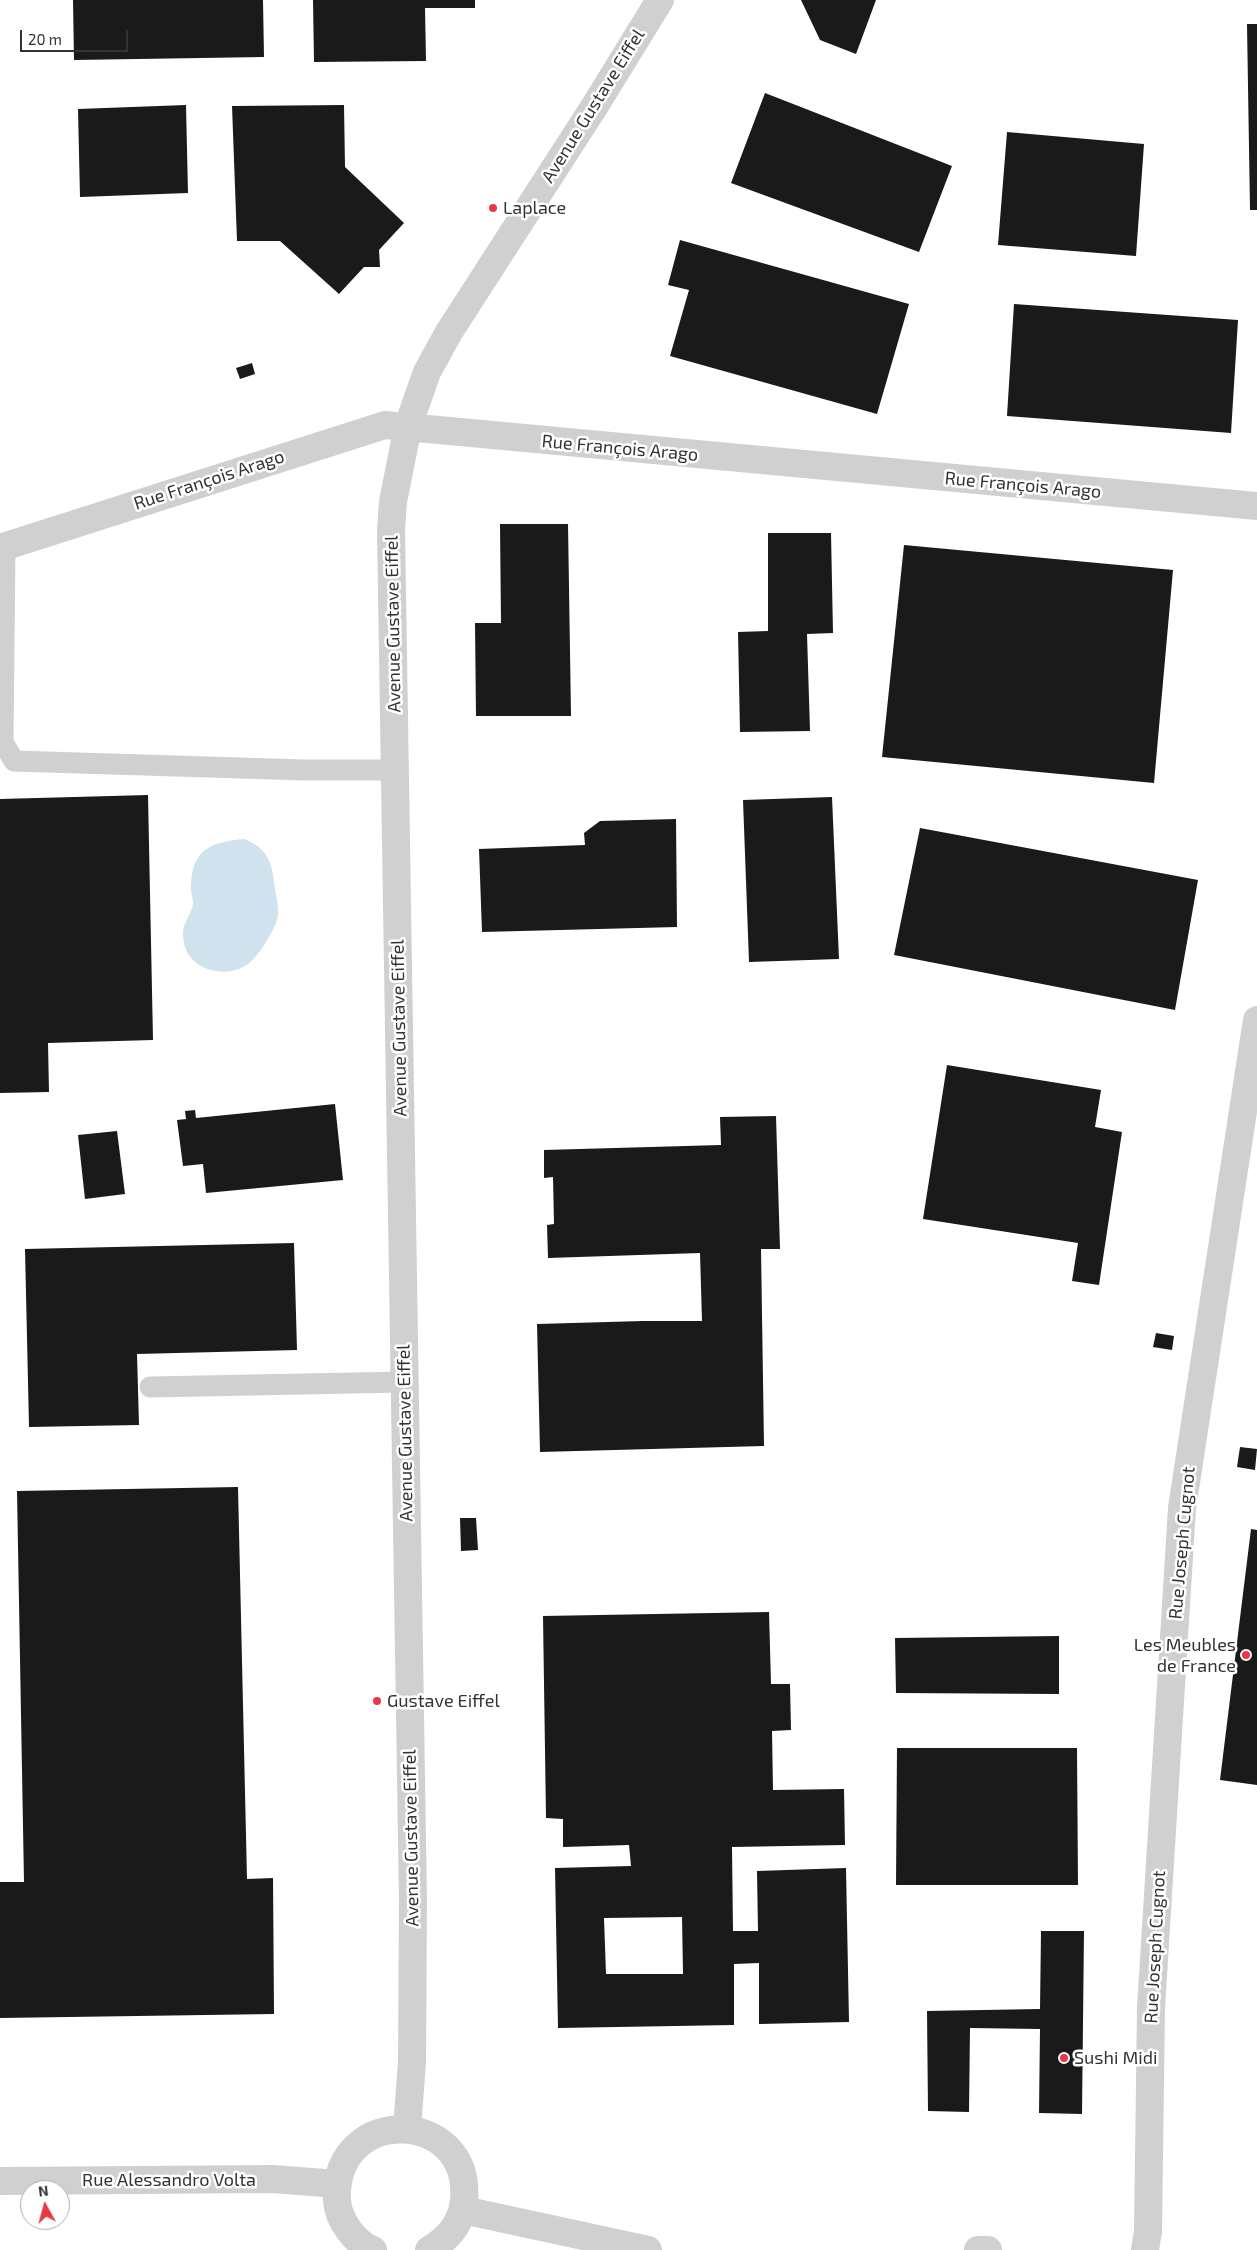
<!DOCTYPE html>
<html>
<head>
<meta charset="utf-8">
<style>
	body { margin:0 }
	#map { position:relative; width:1257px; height:2250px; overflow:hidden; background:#fff; font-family:"Exo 2",sans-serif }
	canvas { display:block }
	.north { position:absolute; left:20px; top:2180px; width:50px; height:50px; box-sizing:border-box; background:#fff; border:1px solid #adadad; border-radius:50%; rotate:353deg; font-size:14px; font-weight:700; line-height:20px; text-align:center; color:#333 }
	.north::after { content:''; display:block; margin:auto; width:18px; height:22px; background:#e63946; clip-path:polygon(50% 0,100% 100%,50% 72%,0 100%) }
	.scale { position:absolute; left:20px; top:30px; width:108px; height:22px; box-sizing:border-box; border:2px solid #333; border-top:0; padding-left:6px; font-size:15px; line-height:18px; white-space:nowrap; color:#333; -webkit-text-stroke:4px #fff; paint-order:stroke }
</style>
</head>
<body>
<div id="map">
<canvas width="1257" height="2250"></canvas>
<div class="north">N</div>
<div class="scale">20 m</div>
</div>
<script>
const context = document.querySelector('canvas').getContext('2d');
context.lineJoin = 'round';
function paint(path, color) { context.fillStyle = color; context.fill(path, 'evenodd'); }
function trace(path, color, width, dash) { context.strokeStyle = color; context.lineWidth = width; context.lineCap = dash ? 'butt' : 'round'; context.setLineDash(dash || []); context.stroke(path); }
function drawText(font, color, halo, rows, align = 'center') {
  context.font = font + ' "Exo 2",sans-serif'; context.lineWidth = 5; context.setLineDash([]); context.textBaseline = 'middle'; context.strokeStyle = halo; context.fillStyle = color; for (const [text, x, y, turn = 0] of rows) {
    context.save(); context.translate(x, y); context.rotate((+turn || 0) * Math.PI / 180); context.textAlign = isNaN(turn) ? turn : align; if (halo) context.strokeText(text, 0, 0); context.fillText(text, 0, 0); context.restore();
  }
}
const water = new Path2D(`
	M244,839C265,847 272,860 274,882C275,892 279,906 278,916C275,930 259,956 248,964C226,980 189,970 184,943C184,939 182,935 183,931C184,922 192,913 193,903C193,897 190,890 191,884C193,848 212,842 244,839Z`);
const building = new Path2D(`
	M73,0H263L264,57L74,60Z
	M313,0H475V8H425L426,61L314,62Z
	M801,0H876L856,54L820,40Z
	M1247,24H1257V210H1250Z
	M765,93L952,166L919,252L731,183Z
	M186,105L188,193L80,197L78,109Z
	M344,105L345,167L404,223L379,250L380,267H364L339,294L280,241H237L232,106Z
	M1007,132L1144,144L1136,256L998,245Z
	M680,240L909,304L877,414L670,356L689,290L668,285Z
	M1014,304L1238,320L1231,433L1007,416Z
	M252,363L255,374L240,379L236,368Z
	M500,524H568L571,716H476L475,623H501Z
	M768,533H831L833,633L807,634L810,731L740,732L738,632L768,631Z
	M904,545L1173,570L1154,783L882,757Z
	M148,795L153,1040L48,1043L49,1092L0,1093V799Z
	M832,797L839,959L749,962L743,800Z
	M676,819L677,927L482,932L479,849L585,845L584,833L600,821Z
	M920,828L1198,880L1175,1010L894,955Z
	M947,1065L1101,1090L1095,1127L1122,1132L1099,1285L1072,1281L1078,1243L923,1219Z
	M335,1104L343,1180L206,1193L203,1164L183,1166L177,1120L186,1119L185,1111L195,1110L196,1118Z
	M776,1116L780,1249H761L764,1446L540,1452L537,1324L643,1321H702L700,1253L548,1258L547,1225L554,1224L553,1177L544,1178V1150L721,1145L720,1117Z
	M117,1131L125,1194L85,1199L78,1135Z
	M294,1243L297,1350L137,1354L139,1425L29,1427L25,1249Z
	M1156,1333L1174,1336L1172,1350L1153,1347Z
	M1240,1447L1257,1449L1255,1470L1237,1467Z
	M238,1487L247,1879L273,1878L274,2014L0,2018V1882H24L17,1491Z
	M460,1518H476L478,1550L461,1551Z
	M1251,1529L1257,1530V1785L1220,1780Z
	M769,1612L771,1684H790L791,1730L772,1731L773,1790L844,1789L845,1845L732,1847L733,1931H758L757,1871L846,1868L849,2022L759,2024V1963L734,1964V2025L558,2028L555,1868L631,1866L629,1845L563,1847V1819L546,1818L543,1616ZM682,1917L683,1974H606L604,1918Z
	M1059,1636V1694L896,1693L895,1638Z
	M897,1748H1077L1078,1885H896Z
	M1041,1931H1084L1082,2114L1039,2113L1040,2029L970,2028L969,2112L928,2111L927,2011L1040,2009Z`);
const service = new Path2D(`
	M5,546L3,742L14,761L305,770H395
	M150,1387L404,1382`);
const minor = new Path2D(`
	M0,548L385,425L1257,506
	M407,2129L412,2062L413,1901L391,530L393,502L408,426L427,372L449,332L596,104L660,0
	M978,2250H988
	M1145,2250L1148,2231L1151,2008L1182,1508L1257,1020`);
const tertiary = new Path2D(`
	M0,2181L273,2179L337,2184
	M463,2210L648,2250
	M373,2250C355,2243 338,2220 337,2200C333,2104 472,2108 464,2200C462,2223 448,2239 429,2250`);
const markers = [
	[493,208,5,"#e63946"],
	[1246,1655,5,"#e63946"],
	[377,1701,5,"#e63946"],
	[1064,2058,5,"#e63946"]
];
const streetNames = [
	["Avenue Gustave Eiffel",593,106,-58],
	["Rue François Arago",620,448,5],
	["Rue François Arago",209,480,-18],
	["Rue François Arago",1023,485,5],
	["Avenue Gustave Eiffel",393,624,-91],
	["Avenue Gustave Eiffel",399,1028,-91],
	["Avenue Gustave Eiffel",405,1433,-91],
	["Rue Joseph Cugnot",1182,1543,-85],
	["Avenue Gustave Eiffel",411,1838,-91],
	["Rue Joseph Cugnot",1155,1947,-87],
	["Rue Alessandro Volta",169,2180]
];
const poiNames = [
	["Laplace",503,208],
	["Les Meubles",1236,1645,"right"],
	["de France",1236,1666,"right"],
	["Gustave Eiffel",387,1701],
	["Sushi Midi",1074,2058]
];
paint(water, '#cfe2ee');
paint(building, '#1a1a1a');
trace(service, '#d0d0d0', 21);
trace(minor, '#d0d0d0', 28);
trace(tertiary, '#d0d0d0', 28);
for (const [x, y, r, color] of markers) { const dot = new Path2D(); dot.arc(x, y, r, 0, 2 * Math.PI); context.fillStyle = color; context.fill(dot); trace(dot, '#fff', 2); }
drawText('18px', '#333', '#fff', streetNames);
drawText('18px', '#333', '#fff', poiNames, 'left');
</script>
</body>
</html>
